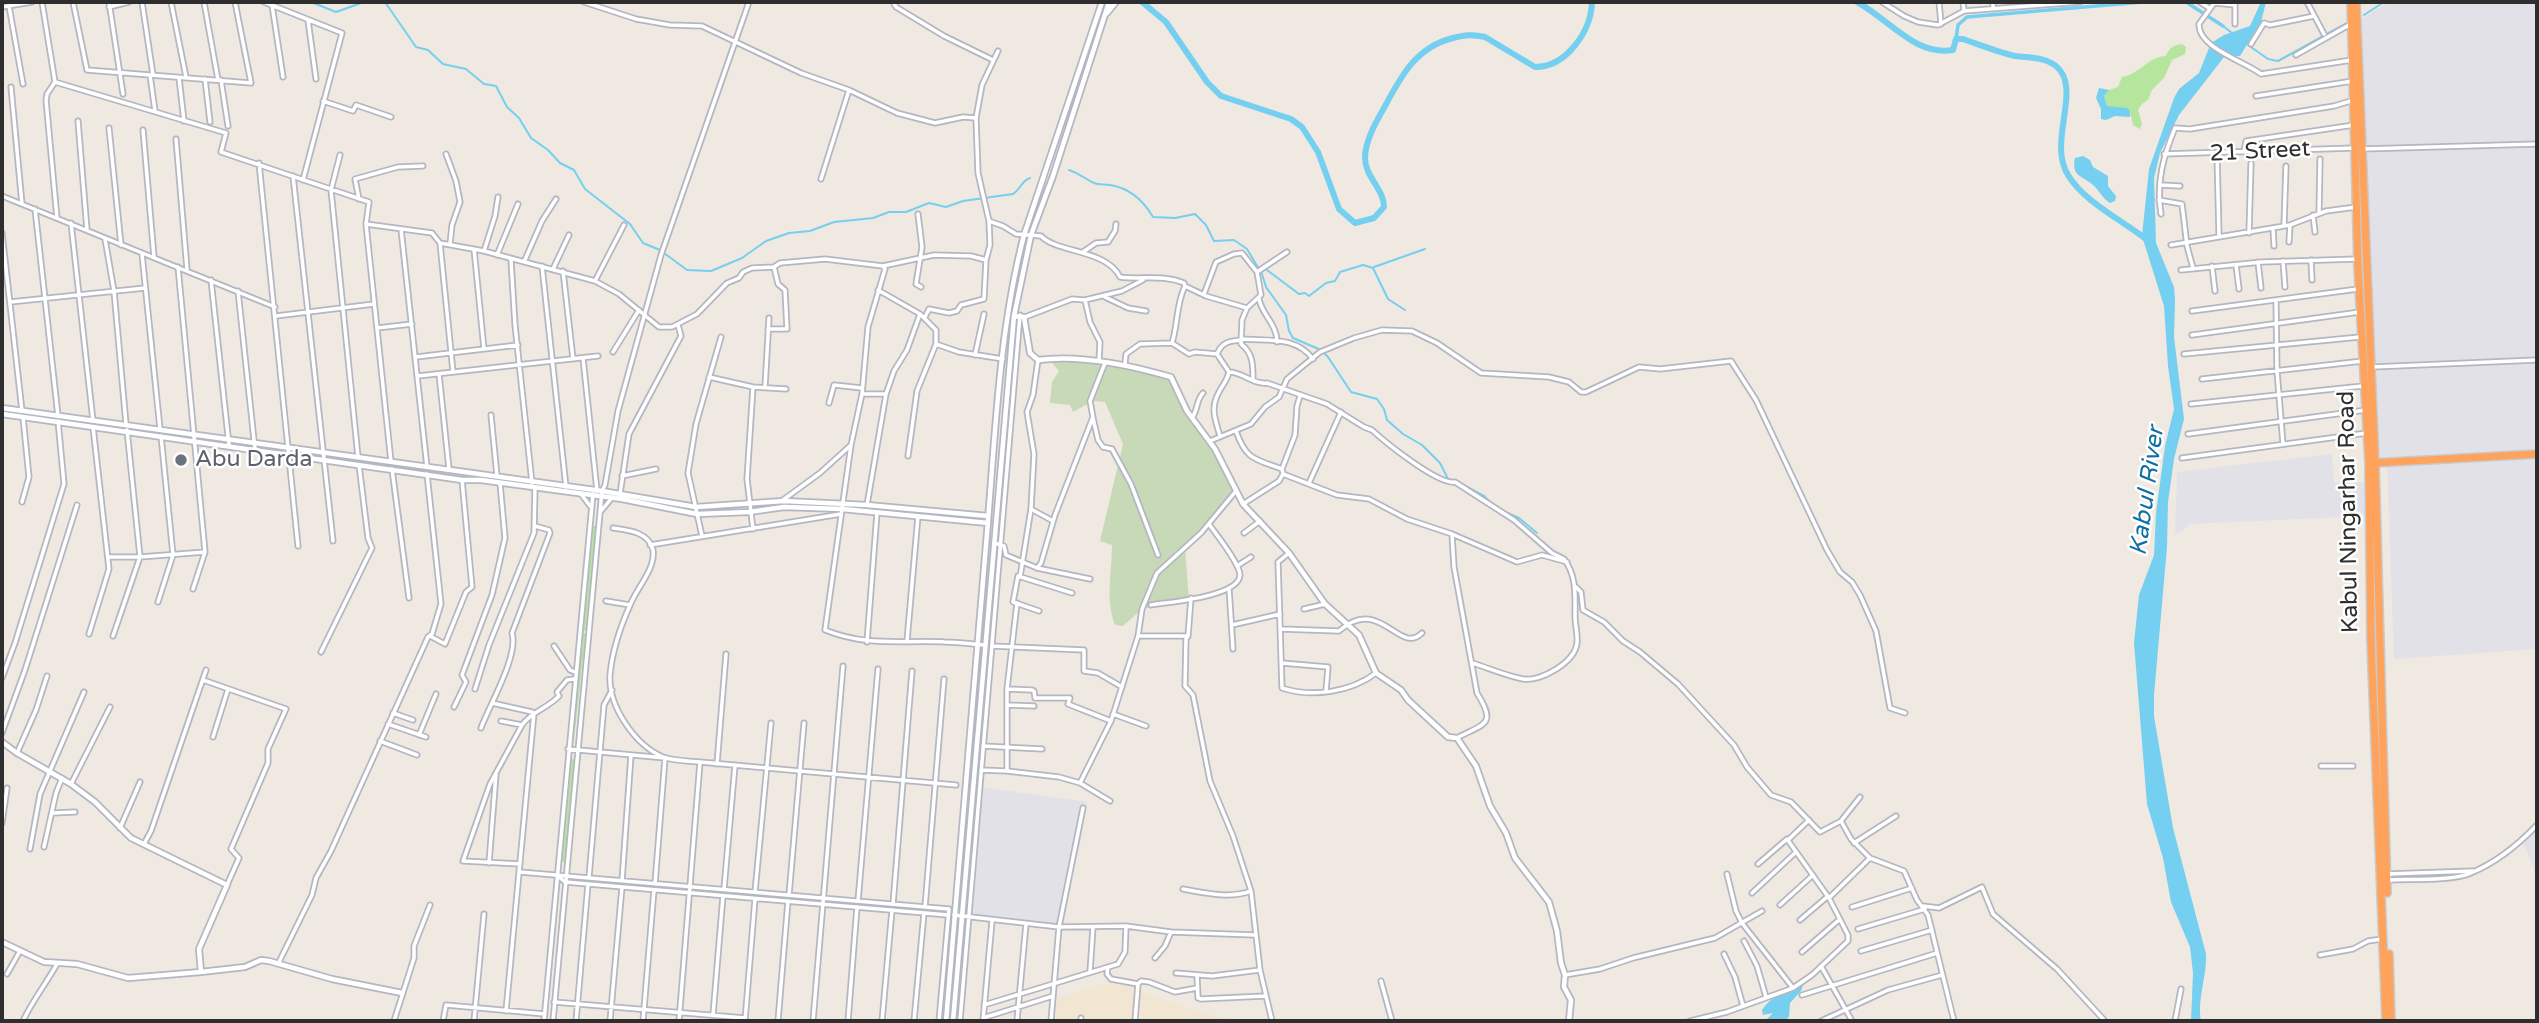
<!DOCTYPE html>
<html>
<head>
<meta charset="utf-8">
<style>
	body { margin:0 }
	#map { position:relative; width:2539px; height:1023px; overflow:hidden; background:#efe9e1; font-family:"Varela Round",sans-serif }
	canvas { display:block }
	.frame { position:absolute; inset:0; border:4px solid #2e2e2e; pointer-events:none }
</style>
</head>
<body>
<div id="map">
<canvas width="2539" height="1023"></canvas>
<div class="frame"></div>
</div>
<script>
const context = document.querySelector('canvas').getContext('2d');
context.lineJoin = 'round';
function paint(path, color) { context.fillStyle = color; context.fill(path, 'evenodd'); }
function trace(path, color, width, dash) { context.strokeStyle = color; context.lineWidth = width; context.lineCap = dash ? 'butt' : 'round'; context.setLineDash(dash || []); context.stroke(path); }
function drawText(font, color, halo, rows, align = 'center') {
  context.font = font + ' "Varela Round",sans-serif'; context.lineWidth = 5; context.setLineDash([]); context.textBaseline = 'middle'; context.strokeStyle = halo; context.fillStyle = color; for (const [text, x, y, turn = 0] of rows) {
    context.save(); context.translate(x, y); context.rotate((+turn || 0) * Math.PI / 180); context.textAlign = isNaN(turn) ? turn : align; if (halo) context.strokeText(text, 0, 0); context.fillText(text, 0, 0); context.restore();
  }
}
const industrial = new Path2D(`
	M2389,2H2537V649L2394,659L2387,462L2375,463L2358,21Z
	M2332,454L2334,483L2367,482L2369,516L2190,524L2181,532L2175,533L2177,472Z
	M973,786L1087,802L1078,856L1074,862L1069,889L1064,890L1059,927L961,916Z
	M2537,825V878L2522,839Z`);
const education = new Path2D(`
	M1116,980L1135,987L1132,1021H1055L1057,999Z
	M1141,991L1201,1013L1246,1021H1137Z`);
const green = new Path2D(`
	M2182,44L2186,47L2185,54L2172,60L2164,78L2152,90L2148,100L2142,104L2138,110L2142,124L2140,129L2133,125C2129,102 2125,111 2107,106L2104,96L2109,90L2118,87L2122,77C2140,74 2149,56 2166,56C2169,48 2173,45 2182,44Z
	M591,526H596L586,631H581Z
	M581,633H586L573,748L570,746Z
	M569,758L574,759L565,862H560Z`);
const cemetery = new Path2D(`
	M1048,358L1105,363L1171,377L1187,411L1210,441L1236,491L1185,548L1189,600L1142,609L1123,626L1115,625C1105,599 1112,573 1112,545L1100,541L1123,444L1105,402L1093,401L1073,412L1070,405L1050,403L1052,382L1059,371Z`);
const water = new Path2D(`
	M2261,2H2266L2261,22L2240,56L2224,57L2179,115L2160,153L2154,178L2156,243L2174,287L2175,299L2174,337L2184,419L2174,459L2168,502L2167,547L2154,695V716L2173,828L2206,954C2207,977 2197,998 2201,1021H2191L2193,973L2190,947L2171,902L2163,858L2147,804L2134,643L2139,595L2154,555L2156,513L2165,446L2174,409L2168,366L2164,306L2142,236L2149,169L2174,98L2179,89L2199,73L2211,43L2224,35L2250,26Z
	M2099,88L2109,90L2104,96L2107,106L2127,108L2130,111V117L2115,116L2106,120L2101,119V109L2096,98Z
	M2083,156L2090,160L2093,167L2108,176V186L2116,196L2115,201L2110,203C2102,198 2100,191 2093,185C2082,175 2071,177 2075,158Z
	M1801,985H1803L1801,991L1790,1003L1789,1017L1784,1021H1765L1773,1013L1763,1015L1762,1010C1771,996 1786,991 1801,985Z`);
const stream = new Path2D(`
	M311,2L336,12L364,2
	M385,2L416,47L428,50L443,64L466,69L484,84L496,86L507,107L519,118L531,138L548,150L560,163L574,170L585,189L630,224L643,243L660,250
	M2364,15L2384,2
	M2223,26L2232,33
	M2248,45L2268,59L2278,61L2347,23
	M1069,170C1081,174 1085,179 1094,183C1098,185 1105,184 1110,185C1130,188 1143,200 1153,217L1175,218L1195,214L1206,225L1214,241L1234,240L1247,249L1262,274L1266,287L1286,315L1289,331L1293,338L1321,350L1328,357L1351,392L1377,399L1384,409L1387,420L1403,434L1422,445L1440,463L1448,479
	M664,253L687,270L711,271L742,258L766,241L789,233L810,231L834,222L873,218L889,212H906L929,203L946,207L963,201L1013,194C1021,189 1021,181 1030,178
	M1374,267L1425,249
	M1267,270L1299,294L1305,293L1309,296L1326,283L1335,281L1340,272L1363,265L1373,268L1388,299L1405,310
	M1456,481L1484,496L1492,504
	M1503,511L1519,518L1537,533`);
const canal = new Path2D(`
	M2186,2L2223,26
	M1956,39L1958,25L1967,17L2143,2`);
const river = new Path2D(`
	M1142,2L1166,22L1207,82L1221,96L1291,119L1302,127L1318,152L1339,209L1355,223L1374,218L1384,207C1384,189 1365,177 1365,158C1365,141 1376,122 1384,108C1401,76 1416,47 1453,38C1465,35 1473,34 1485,37L1535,67C1566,67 1591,32 1592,2
	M1857,2C1889,19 1914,56 1953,50L1956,39H1963C1980,45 1998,52 2015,56C2029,58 2045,57 2056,66C2083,88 2047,142 2068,175C2084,202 2122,220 2147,240`);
const street = new Path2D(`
	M42,2L55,82L47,94L46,100L57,218
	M73,2L87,70L251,83L235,2
	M109,2L123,94
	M142,2L153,75
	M171,2L186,77
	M204,2L218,80
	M264,2L342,33L303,180
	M584,2L636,19L670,25L702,26L801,73L849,90L897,113L935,123L963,117L976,118
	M893,2L896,7L944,36L993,60
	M1882,2L1904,16L1918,22L1938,25L1964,11L2080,2
	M1939,2L1941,24
	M1963,2L1964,11
	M1993,2V9
	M2200,2L2209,8
	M2215,2L2199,24C2198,48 2244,61 2261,74L2352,60
	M2307,2L2324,34
	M2215,3L2235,5V2
	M272,5L283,77
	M2235,5V24
	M9,6L23,84
	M2,7L32,2
	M109,7L129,2
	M308,20L316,79
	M2251,44L2264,23L2270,25L2314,16
	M2296,55L2349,25
	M150,75L155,111
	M179,78L184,121
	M205,79L210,122
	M221,80L228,126
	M55,82L226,133L221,152L369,202L366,224L432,233L440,243L484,251L595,281L619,294L659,327H672L697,314L727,283L739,278L743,272L752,268L774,267L780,263L825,259L883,266L934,255L971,256L986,260
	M11,87L22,204
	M2256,96L2353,81
	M323,101L353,111L356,105L391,117
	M78,121L87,230
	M109,128L121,245
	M143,130L154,257
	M176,139L187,269
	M2362,149L2537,144
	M2244,152L2246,141L2354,125
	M446,154L456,181L460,202L452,225L450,244
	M2164,154L2355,148
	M2217,154L2219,236
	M340,155L331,190L358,457
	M259,163L298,546
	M293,176L333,541
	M821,179L849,90
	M2160,185L2180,186
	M2,196L275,307
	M359,199L355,179L398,167L423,166
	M2159,200L2182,204L2187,246L2193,268
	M35,209L58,416
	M2319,213L2320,159
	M918,214L922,247L916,284L921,287
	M2161,214C2156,183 2163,157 2175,128L2190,129L2334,106L2354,100
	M2313,215L2315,232
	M989,221L1003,226L1016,234L1041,236C1057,253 1106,249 1120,277C1142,280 1163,274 1184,283L1185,286C1176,304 1178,324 1172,343
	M71,223L93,421
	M366,224L391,462
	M2284,226L2286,166
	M2273,228L2274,246
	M401,229L427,467
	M2,233L22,411
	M2249,233L2251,163
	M105,239L114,291L126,424
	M2289,242L2290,225
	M440,243L453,372
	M2171,245L2290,225L2326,211L2356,207
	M474,249L484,349
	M484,251L495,216L498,197
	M1083,252L1096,243L1108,242L1115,231L1116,224
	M142,254L160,429
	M497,255L518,204
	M511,260L515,325L532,483
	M2311,260L2312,280
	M2283,261L2285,287
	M524,262L542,221L556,199
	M2258,262L2261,288
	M2236,265L2239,289
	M542,266L566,487
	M2212,266L2215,291
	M178,267L205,552L193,589
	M553,269L569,235
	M2181,270L2262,262L2357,259
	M563,271L573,359
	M1257,272L1287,252
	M211,280L229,445
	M595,281L624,225
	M1185,286L1206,296L1247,308
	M878,290L920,314L936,330V344L917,391L908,456
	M238,291L255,449
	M1204,294L1216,262L1234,254L1242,253L1257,272L1261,295L1247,308L1242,320L1241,344C1253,353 1253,365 1253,379
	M1105,297L1128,308L1146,311
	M1259,299C1262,315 1277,324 1277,342
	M1085,300L1090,322L1100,342L1099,360
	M2276,300L2277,371L2283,444
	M10,302L145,288
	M2192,311L2358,289
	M276,316L374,304
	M925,317L929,309L949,313L957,311L961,305L984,299L986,260L990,245L989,221L978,173L976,118L982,85L998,51
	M1025,317L1072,299L1085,300L1122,291L1143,280
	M377,328L412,324
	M768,329H787L785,290L778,284L774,267
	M2192,335L2360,312
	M1243,339C1269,341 1296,336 1313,359
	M936,344L959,352L1003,359
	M613,352L639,310
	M1217,354L1229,372C1227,381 1223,384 1219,392C1210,408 1215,419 1220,436
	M2184,354L2360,337
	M975,355L984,314
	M416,357L518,345
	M583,358L597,491
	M1125,363L1126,354L1140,344L1172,343L1189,354L1195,352L1217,354C1222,342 1229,341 1242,340
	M2372,367L2537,360
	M1229,372C1242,372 1254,385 1267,383L1327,404L1364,427L1372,430C1385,442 1438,485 1455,482L1514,520L1552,553L1564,559C1577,576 1575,596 1575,616C1575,625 1578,634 1577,643C1575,662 1541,682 1523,679C1506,676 1489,668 1472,663
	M439,374L449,469
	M418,376L598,356
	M709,377L753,387L747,479L753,529
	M2202,379L2363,361
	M753,387L786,389
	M765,387L769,318
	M862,394H886
	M829,403L834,385L862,388
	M2191,404L2363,386
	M491,415L497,476
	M1093,418L1098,440L1103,447L1112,449L1131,484L1158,555
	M1192,418C1198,410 1196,400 1203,393
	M1236,431C1246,460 1255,459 1282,469
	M2188,434L2366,410
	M1210,441L1251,424L1265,407L1279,397L1287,379L1320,352L1354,338L1382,330L1412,331L1437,343L1481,373L1549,377L1569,382L1581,392H1586L1639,367L1660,369L1731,361L1756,400L1827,550L1840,572L1852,582L1860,595L1876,631L1890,708L1905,713
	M851,445L825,630C867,647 901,640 945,642C958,642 971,644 984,645
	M2182,458L2367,433
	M392,469L409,598
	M1283,474L1282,469L1295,435L1297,406L1300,396
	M622,476L656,469
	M1309,483L1341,412
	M581,494L590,506
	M620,494L629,434L681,336L678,325
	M783,500L820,473L851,445L862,394L868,327L885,269L883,266
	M22,502L29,477L23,417
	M1243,504L1279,481L1283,474L1337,495L1369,499L1407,519L1452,534L1454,567L1477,693C1497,725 1485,723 1457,738
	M867,505L886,394L894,371L907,350L920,314
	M1031,509L1053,521
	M601,511L611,499
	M613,528C628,530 649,532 653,550C656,568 637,588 631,603C621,625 612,652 610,675C608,706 635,745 663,757C674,761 688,761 700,762L956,785
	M1244,533L1260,521
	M1452,534L1517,562L1542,555L1567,562
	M702,536L688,473L696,424L721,337
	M994,543L1004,546L1006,555L1037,568L1041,563L1055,515L1093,417L1090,401L1105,363
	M650,545L841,514
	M1289,553L1278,562L1282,688C1312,698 1351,692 1376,673
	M108,557H140L205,552
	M1237,566L1251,557
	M1037,568L1090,579
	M1020,577L1031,509L1034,454L1027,412L1033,395L1038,360
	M1576,587L1581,592L1583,610L1604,622L1623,641L1640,652L1678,684L1734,745L1747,767L1771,795L1791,802L1820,832L1841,821L1851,839L1870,858L1904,871L1917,900L1928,915L1954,1021
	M1229,588L1233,649
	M1191,598L1188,636L1186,639L1185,686L1193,695L1210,781L1233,836L1251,891L1260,970L1272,1021
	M606,601L630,605
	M158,602L173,555L161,436
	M1017,603L1007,689V771L1059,777L1080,783
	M1151,605C1168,602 1239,597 1240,575C1240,564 1216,534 1209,524
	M1304,609L1325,604
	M1039,611L1013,602L1018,576L1072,593
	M1232,625L1280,614
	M1281,629L1339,631C1380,594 1399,656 1422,633
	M89,634L109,569L93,427
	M113,636L140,557L127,430
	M430,636L445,644L466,592L472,587L462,480
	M1138,636H1188
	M907,641L918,516
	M867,642L877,513
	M554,646L570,670L575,672
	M992,646L1084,650V671L1098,673L1122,687
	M321,652L372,548L368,538L359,465
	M1282,663L1328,667L1326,691
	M2,678L15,643L64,484L58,421
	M203,680L286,709L268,749V763L231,849L239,858L227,885
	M475,689L489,645L534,533L535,487
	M1007,689L1032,690L1034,691L1035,698H1070L1068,704L1111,721
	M492,703L532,712
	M1007,705L1034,706
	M454,707L466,682L462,675L492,595L505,538L500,483
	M393,713L413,720
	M1113,714L1146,726
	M501,721L522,725
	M388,724L426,737
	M481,728C490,704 519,655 512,633L550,533L549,530L535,526
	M2,733L25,670L77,505
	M419,735L436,694
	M213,737L228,689
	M380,741L417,755
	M983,746L1042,749
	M568,749L665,758L655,884
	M17,753L36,710L47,676
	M717,764L726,654
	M2321,766H2353
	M981,770L1007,771
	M71,784L110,707
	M1110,801L1080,783L1111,721L1138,636L1142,609L1157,573L1201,533L1236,491
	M53,813L75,812
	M1841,821L1860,797
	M2,823L7,788
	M120,828L140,782
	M1788,840L1809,820
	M1854,843L1896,816
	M144,844L151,831L206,670
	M44,847L56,793L62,778
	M30,849L40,794L84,692
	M489,863L496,774
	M520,864L463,861L490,784L522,725C531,712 548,708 559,696L557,692L567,680L574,679
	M520,872L949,909L939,1021
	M1727,874L1736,911L1742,923L1793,988
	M2387,874L2473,871
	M558,876L565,882L948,915
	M589,877L604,705L612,690
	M2389,880C2409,879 2454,881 2471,873C2497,862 2518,845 2537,825
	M622,881L631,755
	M724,889L735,765
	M1183,889C1205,893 1230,899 1251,891
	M755,892L771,723
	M1752,893L1796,852
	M789,895L804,723
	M1829,898L1870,858
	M858,901L878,669
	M893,904L912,671
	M1780,905L1813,875
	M1923,906L1939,908L1982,887L1993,914L2057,969L2105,1021
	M925,907L944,679
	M1852,907L1912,888
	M954,915L1059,927L1126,926L1171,932L1255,935
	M1800,920L1827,897
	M1858,929L1925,909
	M1744,941L1757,966L1766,997
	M1861,951L1932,930
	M1802,952L1840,919
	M1724,954L1735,977L1743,1006
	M2320,955L2353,949L2368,941L2382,939
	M1155,958L1165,946L1171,932
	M279,962L312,895L316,878L331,851L428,637L432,634L441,604L427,474
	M1821,966L1852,1021
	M1108,967L1107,974L1111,979L1138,984L1135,1021
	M1090,972L1093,927
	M1176,973L1212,976L1260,970
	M7,974L20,951
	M1197,975L1198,998L1201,999L1265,996
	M1565,975L1600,969L1633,958L1715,938L1762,911
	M1381,981L1392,1021
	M1138,984L1141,981L1149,982L1175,992L1197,988
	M1802,995L1937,953
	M554,1002L745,1018
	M984,1005L1118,964L1125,952L1126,927
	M506,1011L534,713
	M713,1015L723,896
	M983,1018L1053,996
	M23,1021C32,1001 46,984 57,964
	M394,1021L414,958V946L430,905
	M443,1021L446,1005L545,1014
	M474,1021L484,914
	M544,1021L593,494
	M553,1021L602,491L605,485L618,411L661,255L749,2
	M576,1021L588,884
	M610,1021L622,887
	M643,1021L654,890
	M679,1021L700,762
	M745,1021L755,899
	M778,1021L788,901
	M813,1021L843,666
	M848,1021L857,907
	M882,1021L892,910
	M914,1021L924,913
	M960,1021L1020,315
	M983,1021L992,921
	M1017,1021L1026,924
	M1051,1021L1059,927L1083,808
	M1081,1021V1018
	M1690,1021L1727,1012L1793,988L1812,975L1848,941V935L1829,898L1787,839L1758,864
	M1821,1021L1888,990L1942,975
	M2175,1021L2181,989`);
const secondary = new Path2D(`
	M1107,13L1116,2
	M1014,316L1024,317L1030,353L1038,360C1081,354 1130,365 1171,377L1187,411L1215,449L1243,504L1289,553L1325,604L1359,635L1376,673L1401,690L1408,700L1448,737L1457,738L1476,766L1490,806L1506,833L1515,858L1549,902L1557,931L1561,963L1565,975L1564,987L1571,1000L1569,1021
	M2,408L602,491L696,507L784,501L867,505L988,516
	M2,414L462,480H481L622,499L697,514L749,512L784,507L842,509L988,523
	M2,742L17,753L71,784L95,802L131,838L227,885L199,949L201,972
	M2,942L44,962L77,964L128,978L201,972L245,967L261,960L269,961L332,979L402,993
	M946,1021C959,863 972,704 986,545C995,442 998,335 1024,235L1102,2
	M953,1021L1014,316L1031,235L1053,176L1109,2`);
const highway = new Path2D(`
	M2351,2L2358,268L2369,463L2371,641L2386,1021
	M2356,2L2375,463L2387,893
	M2373,463L2537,454
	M2389,954L2391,1021`);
const markers = [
	[181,460,7,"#6b7280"]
];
const streetNames = [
	["21 Street",2260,152,-3],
	["Kabul Ningarhar Road",2349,512,-91]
];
const worshipNames = [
	["Abu Darda",195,460]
];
const waterNames = [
	["Kabul River",2148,491,-82]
];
paint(industrial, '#e3e1e8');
paint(education, '#f0e6d1');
paint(green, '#b6e59e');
paint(cemetery, '#c8d9b8');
paint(water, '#75cff0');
trace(stream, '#75cff0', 2);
trace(canal, '#75cff0', 3.5);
trace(river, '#75cff0', 6);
trace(street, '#b4b7c1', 7);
trace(secondary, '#b4b7c1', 8);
trace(highway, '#c9c9c9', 10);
trace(street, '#fff', 3.5);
trace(secondary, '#fff', 4.5);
trace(highway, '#ffa35c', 7);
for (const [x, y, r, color] of markers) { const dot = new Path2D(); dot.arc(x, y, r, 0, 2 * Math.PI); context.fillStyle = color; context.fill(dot); trace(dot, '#fff', 2.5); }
drawText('23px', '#2e2e2e', '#fff', streetNames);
drawText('23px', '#5b616d', '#fff', worshipNames, 'left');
drawText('italic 24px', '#0d6fa3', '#fff', waterNames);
</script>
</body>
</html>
